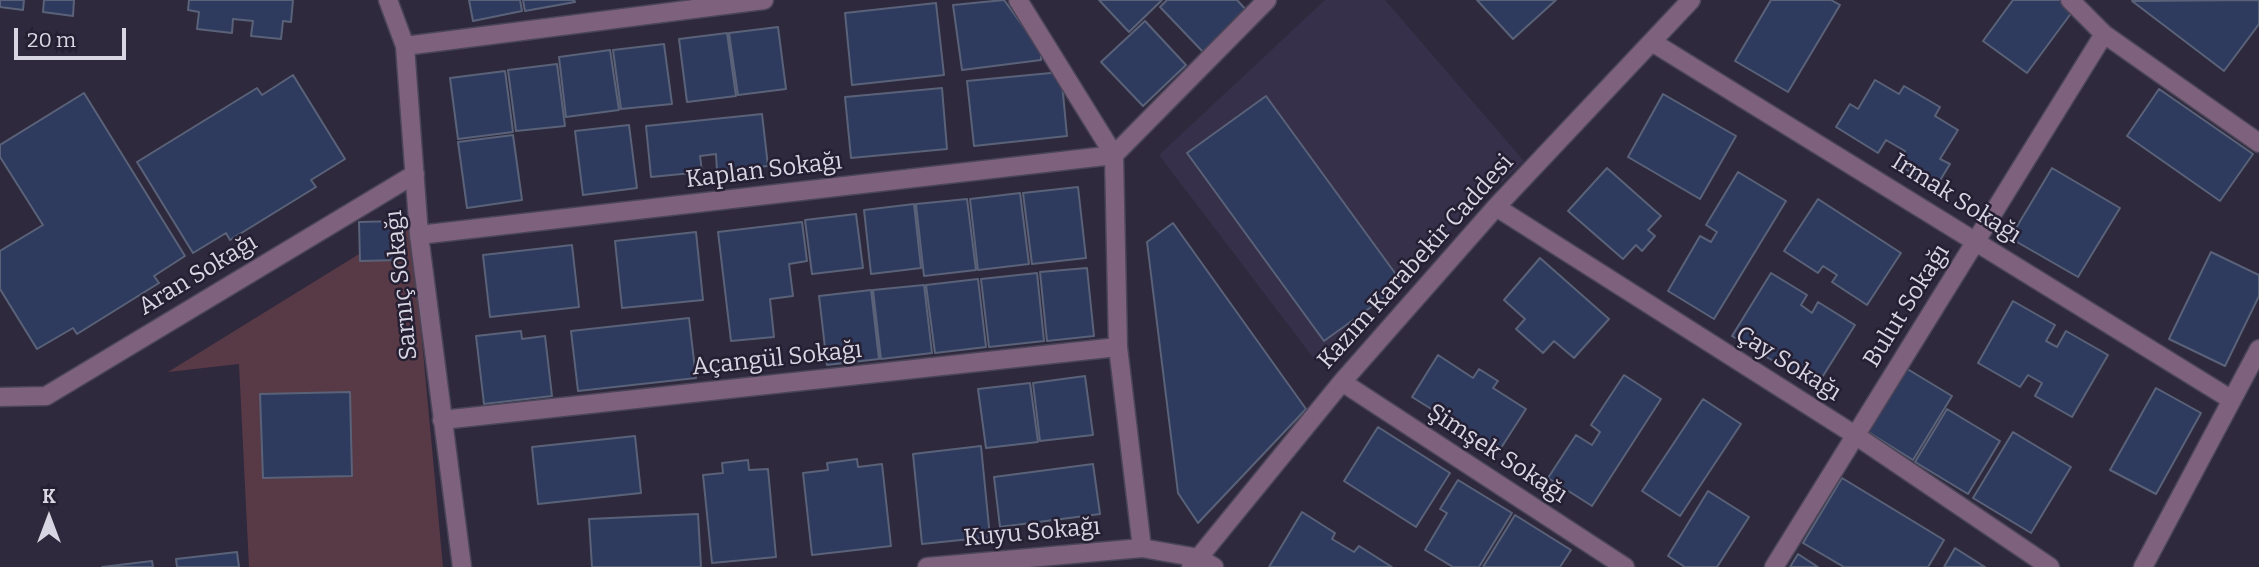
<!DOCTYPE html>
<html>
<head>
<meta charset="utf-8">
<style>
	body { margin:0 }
	#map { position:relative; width:2259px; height:567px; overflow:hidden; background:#2f293d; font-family:Bitter,serif }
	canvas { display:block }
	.north { position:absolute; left:14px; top:483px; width:70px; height:70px; -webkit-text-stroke:5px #251f33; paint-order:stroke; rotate:0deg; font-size:19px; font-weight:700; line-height:28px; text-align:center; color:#d9d6e3 }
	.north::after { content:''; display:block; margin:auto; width:24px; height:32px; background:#d9d6e3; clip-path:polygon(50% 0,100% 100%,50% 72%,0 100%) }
	.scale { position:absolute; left:14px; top:28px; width:112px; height:32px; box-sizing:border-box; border:4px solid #d9d6e3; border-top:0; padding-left:9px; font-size:21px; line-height:24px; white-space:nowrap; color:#d9d6e3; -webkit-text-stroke:5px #251f33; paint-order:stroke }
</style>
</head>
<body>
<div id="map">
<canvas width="2259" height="567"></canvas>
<div class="north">K</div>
<div class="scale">20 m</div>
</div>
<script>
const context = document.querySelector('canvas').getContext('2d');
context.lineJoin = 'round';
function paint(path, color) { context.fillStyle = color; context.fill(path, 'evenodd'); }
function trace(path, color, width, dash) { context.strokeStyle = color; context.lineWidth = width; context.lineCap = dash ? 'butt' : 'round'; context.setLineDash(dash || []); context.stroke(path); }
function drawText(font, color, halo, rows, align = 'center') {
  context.font = font + ' Bitter,serif'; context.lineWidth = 5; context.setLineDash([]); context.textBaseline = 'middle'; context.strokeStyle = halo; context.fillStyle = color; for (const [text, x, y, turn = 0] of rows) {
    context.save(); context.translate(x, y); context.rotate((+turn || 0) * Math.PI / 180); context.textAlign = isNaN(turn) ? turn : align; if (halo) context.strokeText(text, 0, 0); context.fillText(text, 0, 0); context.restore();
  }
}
const built = new Path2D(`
	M1325,0H1385L1524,161L1315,360L1159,155Z`);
const green = new Path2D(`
	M411,222L443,567H249L239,364L168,372Z`);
const building = new Path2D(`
	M0,0H24L23,10L0,7Z
	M44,0H74L73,16L43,12Z
	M189,0H293L291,22L283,21L281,39L251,36L253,21L233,19L232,33L197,29L199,12L188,10Z
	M469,0H520L522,11L473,21Z
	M523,0H574L575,2L525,11Z
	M1004,0L1041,51V60L962,70L953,5Z
	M1099,0H1162L1129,32Z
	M1167,0H1237L1248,12L1204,53L1160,7Z
	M1477,0H1556L1513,39Z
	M1771,0H1831L1840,5L1788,92L1735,61Z
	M2013,0H2064L2075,8L2027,73L1983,41Z
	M2259,0V24L2224,71L2132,1Z
	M936,3L944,75L852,85L845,13Z
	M1145,21L1186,65L1143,106L1101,62Z
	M778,27L786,89L738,95L729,33Z
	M727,33L736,96L687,102L679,39Z
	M664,44L672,104L621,109L613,50Z
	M610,50L619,110L566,117L559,57Z
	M557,64L565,126L516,131L508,70Z
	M505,71L513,132L458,139L450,78Z
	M1061,72L1067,136L974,146L967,81Z
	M293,75L345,159L311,180L316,187L230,240L226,233L193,253L137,162L257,88L262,95Z
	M1875,80L1899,94L1904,86L1940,107L1935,116L1958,130L1940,159L1950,164L1936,187L1897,164L1905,151L1886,140L1878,153L1836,127L1850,104L1858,109Z
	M942,88L947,149L851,158L845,97Z
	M2159,89L2253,154L2220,201L2127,136Z
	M84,93L185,256L154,276L159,283L77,334L73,328L37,349L0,289V251L43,225L0,157V145Z
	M1663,94L1736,136L1700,199L1628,157Z
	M1266,96L1403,284L1324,341L1187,153Z
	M762,114L768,166L717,171L716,154L700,156L702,172L651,177L646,126Z
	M629,125L637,188L583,195L575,131Z
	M513,135L522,200L467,208L458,142Z
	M1607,168L1661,216L1648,230L1655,236L1642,251L1636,245L1623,259L1568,211Z
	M2052,168L2120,208L2078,277L2010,238Z
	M1738,172L1786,201L1714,319L1668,291L1700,236L1711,242L1717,232L1706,225Z
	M1078,187L1086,258L1032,264L1023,193Z
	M1020,193L1029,264L978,270L970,199Z
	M967,199L976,270L924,276L916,204Z
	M1818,199L1901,253L1867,305L1832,282L1837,275L1823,266L1818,273L1784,251Z
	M914,204L921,268L871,274L864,210Z
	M856,214L863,268L812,274L805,220Z
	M400,221L401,260L360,261L359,222Z
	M802,222L807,261L789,264L793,296L770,299L774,337L731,341L718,232Z
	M1173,223L1306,409L1198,523L1178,493L1147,242Z
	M696,232L703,300L622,308L615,241Z
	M572,245L579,307L490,317L483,255Z
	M2211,252L2259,275V296L2225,366L2169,339Z
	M1540,258L1609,319L1574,358L1554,341L1543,353L1516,329L1525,319L1504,300Z
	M1087,268L1094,336L1047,341L1040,272Z
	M1037,273L1044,341L989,347L981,279Z
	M1771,273L1807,295L1801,305L1812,313L1818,302L1855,325L1816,387L1732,336Z
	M978,279L986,347L935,353L926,285Z
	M924,285L932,353L881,359L873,290Z
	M871,290L879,359L827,365L819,296Z
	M2013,301L2055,325L2046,341L2057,347L2066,331L2108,355L2072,417L2035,396L2042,383L2028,375L2020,387L1978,363Z
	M689,318L696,378L578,391L571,331Z
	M521,331L522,339L545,336L552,396L484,404L476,336Z
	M1438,355L1473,378L1479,369L1498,381L1493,388L1526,409L1499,451L1412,397Z
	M1904,367L1952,396L1913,460L1865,430Z
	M1624,375L1661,399L1592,506L1548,478L1576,435L1592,445L1600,432L1591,425Z
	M1085,376L1093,435L1040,441L1033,383Z
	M1030,383L1038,442L986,448L978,389Z
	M2156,388L2201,413L2156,494L2110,470Z
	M350,392L352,476L263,478L260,394Z
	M1703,399L1741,424L1680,516L1642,491Z
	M1947,409L2000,441L1968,494L1915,462Z
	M1378,427L1450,473L1416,527L1344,481Z
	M2013,432L2071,467L2031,533L1973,498Z
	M635,436L641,493L538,504L532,447Z
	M981,446L990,537L922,544L913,454Z
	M857,459L858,467L882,464L891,546L812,555L803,473L828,470L827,463Z
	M748,460L749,470L768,469L776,557L712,563L703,475L723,473L722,463Z
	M1093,464L1100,514L1000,527L994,477Z
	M1842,478L1944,540L1928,567H1844L1803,543Z
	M1458,480L1512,513L1479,567H1453L1425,550L1447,513L1440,509Z
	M1708,491L1749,517L1717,567H1685L1668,556Z
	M1302,512L1335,533L1332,539L1354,552L1359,546L1392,567H1269Z
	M698,514L701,567H592L589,519Z
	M1515,515L1571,550L1560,567H1483Z
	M1955,548L1985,567H1944Z
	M237,552L239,567H177L176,559Z
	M1798,554L1818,567H1790Z
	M152,561L153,567H102Z`);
const minor = new Path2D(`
	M388,0L405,46L419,235L462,567
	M1018,0L1114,155
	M2070,0L2104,34L2259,143
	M1652,42L2232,400
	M405,46L764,0
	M1114,155L1118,347L1142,548L1199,558L1214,567
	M1114,155L1267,0
	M1496,207L1855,435L2050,567
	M419,235L1114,155
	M1342,382L1625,567
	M0,397L46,396L415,174
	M442,420L1118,347
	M927,567L1142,548
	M1191,567L1342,382L1496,207L1691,0
	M1774,567L2104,34
	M2143,567L2259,349`);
const streetNames = [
	["Kaplan Sokağı",764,171,-7],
	["Irmak Sokağı",1956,199,32],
	["Kazım Karabekir Caddesi",1416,262,-48],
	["Aran Sokağı",198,275,-31],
	["Sarnıç Sokağı",402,285,-96],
	["Bulut Sokağı",1907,306,-58],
	["Açangül Sokağı",777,359,-6],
	["Çay Sokağı",1788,364,32],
	["Şimşek Sokağı",1497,454,33],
	["Kuyu Sokağı",1032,533,-5]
];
paint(built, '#37304a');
paint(green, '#583a46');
paint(building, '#2f3b5e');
trace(building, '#596278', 2);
trace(minor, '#4a4558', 21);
trace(minor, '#7d617d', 18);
drawText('24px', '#d9d6e3', '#251f33', streetNames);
</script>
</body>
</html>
